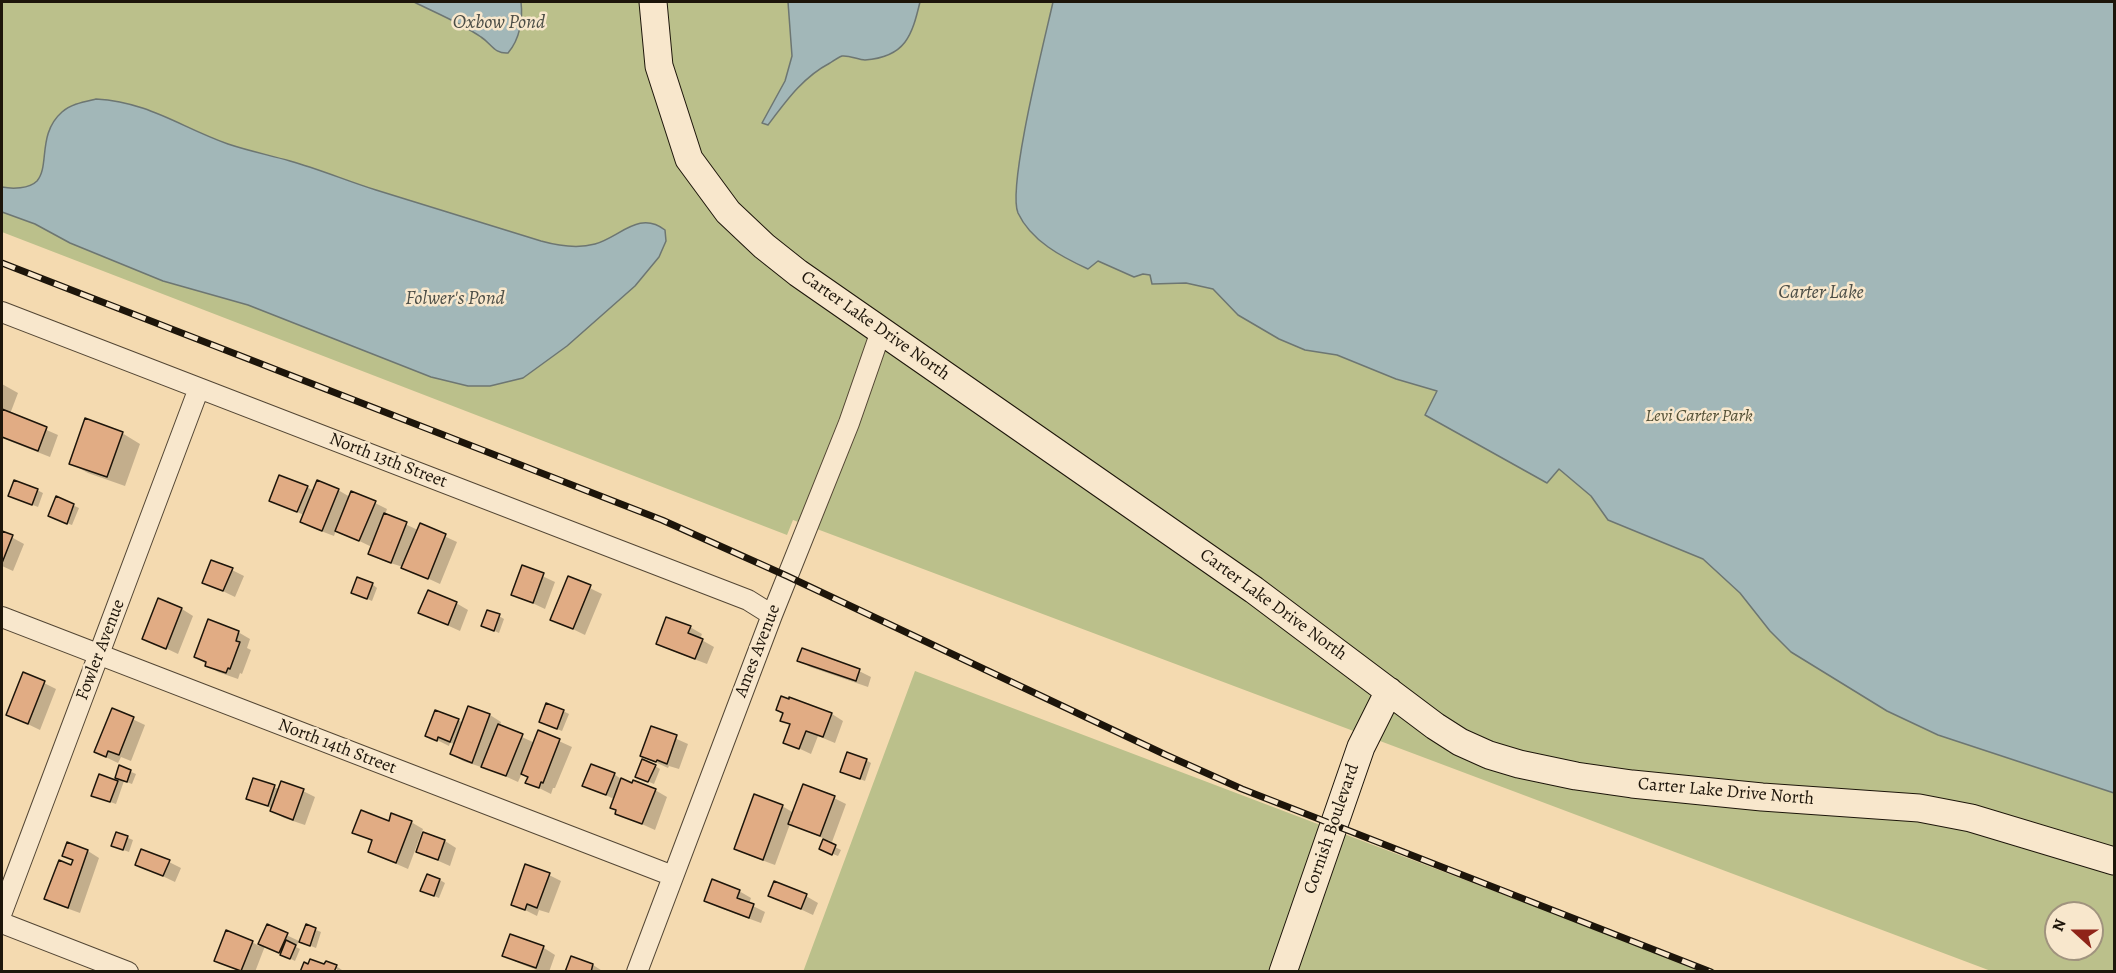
<!DOCTYPE html>
<html>
<head>
<meta charset="utf-8">
<style>
	body { margin:0 }
	#map { position:relative; width:2116px; height:973px; overflow:hidden; background:#f4dab0; font-family:Alegreya,serif }
	canvas { display:block }
	.frame { position:absolute; inset:0; border:3px solid #1d150a; pointer-events:none }
	.north { position:absolute; left:2044px; top:901px; width:60px; height:60px; box-sizing:border-box; background:#f8e7cc; border:2px solid #a0937e; border-radius:50%; rotate:291deg; font-size:16px; font-weight:700; line-height:24px; text-align:center; color:#1d150a }
	.north::after { content:''; display:block; margin:auto; width:21px; height:27px; background:#8f2418; clip-path:polygon(50% 0,100% 100%,50% 72%,0 100%) }
</style>
</head>
<body>
<div id="map">
<canvas width="2116" height="973"></canvas>
<div class="frame"></div>
<div class="north">N</div>
</div>
<script>
const context = document.querySelector('canvas').getContext('2d');
context.lineJoin = 'round';
function paint(path, color) { context.fillStyle = color; context.fill(path, 'evenodd'); }
function trace(path, color, width, dash) { context.strokeStyle = color; context.lineWidth = width; context.lineCap = dash ? 'butt' : 'round'; context.setLineDash(dash || []); context.stroke(path); }
function drawText(font, color, halo, rows, align = 'center') {
  context.font = font + ' Alegreya,serif'; context.lineWidth = 5; context.setLineDash([]); context.textBaseline = 'middle'; context.strokeStyle = halo; context.fillStyle = color; for (const [text, x, y, turn = 0] of rows) {
    context.save(); context.translate(x, y); context.rotate((+turn || 0) * Math.PI / 180); context.textAlign = isNaN(turn) ? turn : align; if (halo) context.strokeText(text, 0, 0); context.fillText(text, 0, 0); context.restore();
  }
}
const green = new Path2D(`
	M2,2H2114V971H1991L793,520L787,535L2,232ZM2056,913H2092V949H2056Z
	M915,671L1510,897L1718,971L803,972Z`);
const water = new Path2D(`
	M414,2H521C523,19 520,39 508,53C494,54 492,44 481,37C461,23 436,13 414,2Z
	M788,2H920C912,35 906,57 865,60C858,60 850,55 842,56C839,57 833,61 830,63C803,77 786,101 768,125L762,123L785,81L792,56Z
	M1053,2H2114V793L1938,735L1887,711L1791,652L1770,631L1740,593L1703,559L1608,520L1591,496L1559,469L1547,483L1425,415L1437,391L1396,379L1337,355L1305,350L1279,339L1238,315L1213,289L1186,283L1152,284L1150,275L1143,274L1134,277L1098,261L1088,269C1062,257 1031,241 1018,213C1007,187 1045,38 1053,2Z
	M96,99C149,102 180,127 228,144C249,151 269,155 290,161C319,169 347,181 376,190C431,207 486,224 541,241C559,246 577,249 595,244C620,237 639,210 665,230L666,241L659,257L635,286L567,346L523,378L490,386H468L431,377L248,305L163,281L70,243L35,224L2,212V187C12,189 29,189 37,181C50,166 37,134 62,112C71,104 83,102 96,99Z`);
const shadow = new Path2D(`
	M2,384L18,393L10,414L58,435L50,457L2,438Z
	M122,433L140,444L125,486L88,473L70,463Z
	M307,487L314,491L338,490L350,497L375,503L387,509L385,515L418,530L420,525L457,542L440,584L403,567L381,560L370,553L372,547L336,530L334,536L313,528L301,521L304,515L271,501Z
	M37,490L43,493L38,507L15,498Z
	M57,498L79,508L72,525L55,519Z
	M2,532L24,544L13,571L2,566Z
	M523,567L555,582L545,609L513,594Z
	M232,570L244,576L235,597L204,582Z
	M569,578L602,594L585,635L552,619Z
	M372,584L377,588L372,601L353,593Z
	M456,603L468,610L460,631L420,613Z
	M182,609L193,616L178,654L144,638Z
	M499,616L504,619L499,633L488,628Z
	M690,627L702,634L700,639L714,647L707,664L670,650L658,644Z
	M238,632L250,639L247,648L251,650L242,674L240,673L238,679L218,672L196,657Z
	M799,660L859,671L871,677L868,687L810,667Z
	M44,683L56,689L40,730L7,714Z
	M790,699L832,714L843,721L835,743L818,736L811,754L785,742L791,725L782,720Z
	M469,707L490,715L501,722L500,727L535,743L539,732L572,747L555,788H553L551,794L527,782L529,777L522,773L518,782L485,767L484,768L463,761L451,754L455,744L450,743L449,746L427,735L458,720L463,723Z
	M113,710L145,725L131,761L121,757L118,763L95,752Z
	M563,711L569,714L562,731L546,725Z
	M652,728L688,744L679,769L669,766L668,768L642,756Z
	M866,760L871,763L865,781L847,774Z
	M655,766L660,769L654,784L642,779Z
	M120,767L136,774L132,784L124,781L116,804L99,798L115,781Z
	M614,774L625,782L655,790L667,797L655,830L617,813L614,799L584,785Z
	M274,787L280,790L303,791L315,797L305,825L284,818L272,811L273,809L248,798Z
	M834,798L846,804L832,842L790,824L775,865L748,855L736,848L782,806L794,813Z
	M411,822L423,829L408,869L369,852L373,842L354,832L389,823Z
	M117,833L133,840L129,852L118,848Z
	M445,841L456,848L450,866L418,852Z
	M835,847L841,850L838,856L826,851Z
	M88,851L99,858L80,913L58,905L46,898L72,867L74,861L64,855Z
	M169,862L181,868L175,882L137,864Z
	M549,875L561,881L549,913L539,910L537,916L513,904Z
	M440,880L445,883L439,898L422,891Z
	M739,891L751,898L749,904L765,912L761,923L717,907L706,900Z
	M770,895L806,896L818,903L813,915Z
	M267,926L299,941L296,947L300,949L295,961L265,946L255,972H240L216,960L252,942L259,946Z
	M306,926L321,932L316,948L306,944Z
	M511,936L544,948L555,955L549,972H542L516,962L504,955Z
	M572,958L593,965L604,972H567Z
	M336,966L345,972H336L337,969H333Z`);
const building = new Path2D(`
	M2,409L47,427L38,451L2,437Z
	M85,418L123,432L107,477L69,464Z
	M279,475L308,486L297,512L269,501Z
	M14,480L38,489L32,505L8,496Z
	M317,480L339,489L322,531L300,522Z
	M351,491L376,501L359,541L335,531Z
	M56,496L74,504L67,524L48,516Z
	M384,513L407,522L391,563L368,554Z
	M420,523L446,534L428,579L401,568Z
	M2,531L13,535L2,563Z
	M211,560L233,568L223,591L202,583Z
	M522,565L544,573L533,603L511,595Z
	M568,576L591,585L573,629L550,620Z
	M357,577L373,583L367,599L351,593Z
	M428,590L457,602L448,625L418,613Z
	M158,598L182,608L166,649L142,639Z
	M487,610L500,614L494,631L481,626Z
	M666,617L691,626L688,633L703,639L695,659L656,644Z
	M208,619L239,631L236,641L240,642L230,669L228,668L226,673L205,666L206,662L194,657Z
	M802,648L860,669L856,681L797,661Z
	M23,672L45,681L28,724L6,715Z
	M781,696L789,699V697L832,713L823,737L806,731L799,749L783,743L790,724L780,721L783,713L776,710Z
	M546,703L564,710L557,729L539,722Z
	M468,706L490,714L472,763L450,754Z
	M112,708L134,717L119,755L108,751L106,757L94,752Z
	M435,710L459,719L450,742L438,737L437,741L425,736Z
	M498,724L523,734L506,776L481,767Z
	M651,726L677,735L667,764L657,760L656,762L640,756Z
	M538,730L560,739L543,783L541,782L539,788L525,783L528,777L521,774Z
	M847,752L867,759L860,779L840,772Z
	M642,759L656,765L648,782L635,777Z
	M591,764L615,773L606,795L582,786Z
	M119,765L131,770L127,782L115,778Z
	M99,774L118,781L110,802L91,796Z
	M253,778L275,785L268,806L246,799Z
	M621,778L632,783L633,780L656,789L642,824L615,814L616,810L610,808Z
	M281,781L304,789L293,820L270,811Z
	M803,784L835,796L820,836L788,824Z
	M754,794L783,805L763,860L734,849Z
	M361,810L389,821L391,813L412,821L396,863L368,852L372,840L352,833Z
	M116,832L128,836L123,850L111,846Z
	M423,832L445,840L438,860L416,852Z
	M823,839L836,845L832,855L819,849Z
	M67,842L88,850L68,908L44,899L59,860L71,865L73,860L62,856Z
	M141,849L170,860L163,876L135,865Z
	M525,864L550,873L537,908L527,904L525,910L511,905Z
	M427,874L440,879L434,896L420,891Z
	M712,879L740,890L737,898L754,904L749,918L704,901Z
	M774,881L807,894L801,909L768,896Z
	M267,924L288,933L279,953L258,944Z
	M306,924L316,928L310,946L299,942Z
	M226,930L253,941L241,971L214,961Z
	M510,934L544,946L536,968L502,956Z
	M286,940L296,945L290,959L280,955Z
	M571,956L593,964L591,972H565Z
	M310,959L324,964L326,961L337,965L334,972H300L304,962L308,964Z`);
const street = new Path2D(`
	M2,312L748,600L772,615
	M2,617L673,876
	M2,912L199,388
	M2,923L128,972
	M637,972L772,615L849,423L881,331`);
const secondary = new Path2D(`
	M653,2L659,66L689,159L728,212L764,246L798,273L1254,590L1435,726L1460,742L1489,755L1519,764L1576,776L1632,784L1762,797L1919,808L1971,818L2114,861
	M1283,972L1361,747L1389,691`);
const rail = new Path2D(`
	M2,263L662,520L787,576L1166,755L1242,789L1711,972`);
const streetNames = [
	["Carter Lake Drive North",875,326,35],
	["North 13th Street",388,461,21],
	["Carter Lake Drive North",1273,605,36],
	["Fowler Avenue",101,650,-69],
	["Ames Avenue",758,651,-69],
	["North 14th Street",337,747,21],
	["Carter Lake Drive North",1726,792,5],
	["Cornish Boulevard",1332,829,-71]
];
const parkNames = [
	["Levi Carter Park",1699,417]
];
const waterNames = [
	["Oxbow Pond",499,23],
	["Carter Lake",1821,293],
	["Folwer's Pond",455,299]
];
paint(green, '#bbc08b');
paint(water, '#a2b7b8');
trace(water, '#6d7672', 1.5);
paint(shadow, '#0003');
paint(building, '#e1ac84');
trace(building, '#1d150a', 1.5);
trace(street, '#534634', 22);
trace(secondary, '#1d150a', 29);
trace(street, '#f8e7cc', 20);
trace(secondary, '#f8e7cc', 27);
trace(rail, '#1d150a', 7);
trace(rail, '#f8e7cc', 4.5, [14]);
drawText('18px', '#1d150a', '#f8e7cc', streetNames);
drawText('italic 18px', '#545137', '#f8e7cc', parkNames);
drawText('italic 20px', '#4c4e47', '#f8e7cc', waterNames);
</script>
</body>
</html>
